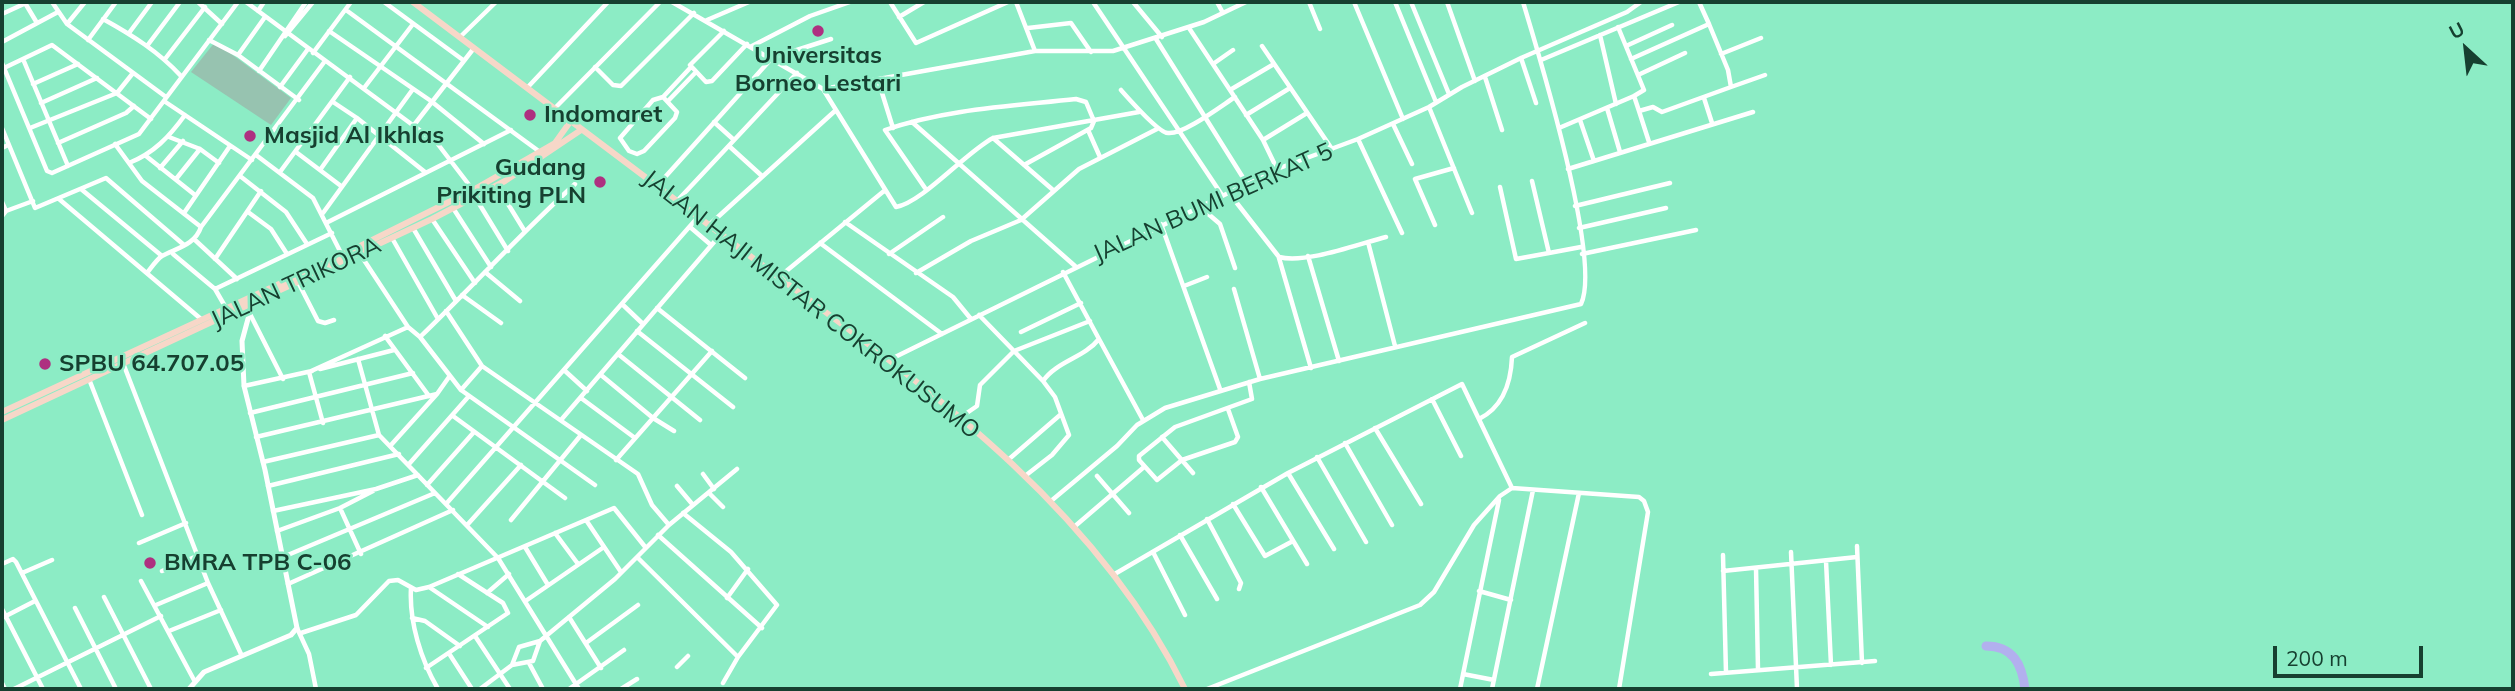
<!DOCTYPE html>
<html>
<head>
<meta charset="utf-8">
<style>
	body { margin:0 }
	#map { position:relative; width:2515px; height:691px; overflow:hidden; background:#8cecc5; font-family:Mulish,sans-serif }
	canvas { display:block }
	.frame { position:absolute; inset:0; border:4px solid #164030; pointer-events:none }
	.north { position:absolute; left:2431px; top:14px; width:70px; height:70px; -webkit-text-stroke:5px #8cecc5; paint-order:stroke; rotate:333deg; font-size:19px; font-weight:700; line-height:28px; text-align:center; color:#164030 }
	.north::after { content:''; display:block; margin:auto; width:24px; height:32px; background:#164030; clip-path:polygon(50% 0,100% 100%,50% 72%,0 100%) }
	.scale { position:absolute; left:2273px; top:646px; width:150px; height:32px; box-sizing:border-box; border:4px solid #164030; border-top:0; padding-left:9px; font-size:21px; line-height:24px; white-space:nowrap; color:#164030; -webkit-text-stroke:5px #8cecc5; paint-order:stroke }
</style>
</head>
<body>
<div id="map">
<canvas width="2515" height="691"></canvas>
<div class="frame"></div>
<div class="north">U</div>
<div class="scale">200 m</div>
</div>
<script>
const context = document.querySelector('canvas').getContext('2d');
context.lineJoin = 'round';
function paint(path, color) { context.fillStyle = color; context.fill(path, 'evenodd'); }
function trace(path, color, width, dash) { context.strokeStyle = color; context.lineWidth = width; context.lineCap = dash ? 'butt' : 'round'; context.setLineDash(dash || []); context.stroke(path); }
function drawText(font, color, halo, rows, align = 'center') {
  context.font = font + ' Mulish,sans-serif'; context.lineWidth = 5; context.setLineDash([]); context.textBaseline = 'middle'; context.strokeStyle = halo; context.fillStyle = color; for (const [text, x, y, turn = 0] of rows) {
    context.save(); context.translate(x, y); context.rotate((+turn || 0) * Math.PI / 180); context.textAlign = isNaN(turn) ? turn : align; if (halo) context.strokeText(text, 0, 0); context.fillText(text, 0, 0); context.restore();
  }
}
const green = new Path2D(`
	M215,42L291,98L271,125L191,72Z`);
const river = new Path2D(`
	M1986,646C2013,646 2022,664 2025,689`);
const minor = new Path2D(`
	M52,2L67,24L166,97
	M198,2L222,24
	M246,2L437,143L473,190
	M384,2L463,60
	M672,2L823,89L896,207C923,202 965,153 993,138L1139,112
	M890,2L916,43L1008,2
	M1016,2L1035,51
	M1093,2L1222,195
	M1133,2L1162,37
	M1217,2L1223,13
	M1309,2L1320,29
	M1354,2L1403,119
	M1395,2L1436,102
	M1411,2L1449,94
	M1447,2L1475,81
	M1699,2L1709,24
	M25,3L37,23
	M346,10L540,152
	M258,11L264,2
	M2,14L26,3
	M899,17L924,2
	M103,19C132,35 159,52 181,76
	M707,20L749,2
	M67,24L85,2
	M1618,27L1644,90L1634,96
	M1028,28L1071,23L1091,52
	M1189,28L1263,140L1277,169
	M329,31L431,101L484,144
	M724,31L690,65L706,82L712,81L747,44
	M129,33L152,2
	M1600,35L1616,104
	M285,36L313,2
	M460,37L496,2
	M1156,39L1247,184
	M88,40L116,2
	M209,40L238,55L299,100
	M2,42L58,12
	M147,46L180,2
	M752,46L810,16L850,2
	M1262,46L1332,149
	M1626,46L1672,25
	M313,53L351,2
	M1721,54L1761,38
	M238,55L265,17
	M1521,58L1536,103
	M23,59L68,166
	M165,59L205,7
	M1541,60L1679,2
	M2,63L47,171L52,173L139,134L238,2
	M1213,64L1233,50
	M595,67L613,85L621,86L694,13
	M4,68L52,45L151,119
	M259,71L306,2
	M1638,75L1685,53
	M1485,77L1502,130
	M878,80L893,128
	M33,84L78,64
	M280,87L308,49
	M1731,87L1765,75
	M364,88L413,24
	M527,88L608,2
	M823,89L1035,51H1113L1204,22L1246,2
	M1121,90C1129,99 1159,133 1168,133C1183,135 1221,106 1235,97
	M1230,90L1274,64
	M663,97L677,112L675,118L644,151L637,154L629,151L620,138L653,100Z
	M663,97L691,67
	M1704,98L1712,123
	M164,101L252,160
	M668,101L696,72
	M41,103L97,78
	M1429,107L1472,213
	M1607,108L1620,152
	M554,109L660,2
	M1639,111L1649,142
	M1246,115L1290,88
	M357,118L425,172
	M1580,120L1594,161
	M714,122L734,140
	M912,122L1075,266
	M1393,124L1412,164
	M414,125L474,48
	M2,128L35,208L106,178L184,245
	M30,128L117,93L133,73
	M1559,128L1634,96L1639,111L1653,107L1662,112L1731,87L1728,70L1709,24L1631,59
	M1088,130L1100,157
	M169,137L200,149L219,163
	M993,138L1053,190
	M1358,139L1402,233
	M1263,140L1307,113
	M58,143L126,113L134,106
	M115,144L142,181L201,227
	M729,146L762,176
	M2,148L8,145
	M296,152L341,186
	M256,155L313,198L342,255
	M146,156L195,195
	M129,163C154,153 169,137 185,115
	M160,168L183,141
	M1568,169L1753,112
	M320,170L357,118L333,102
	M280,172L350,77
	M240,176L286,212L307,244
	M176,179L200,149
	M1532,181L1549,253L1581,247
	M497,186L524,230
	M657,186L772,58L831,39
	M1500,187L1516,259L1549,253
	M925,188L885,130C945,109 1013,106 1076,99L1086,102L1094,121L1091,128L1024,165
	M81,189L162,256
	M1229,193L1279,257C1306,264 1358,244 1386,237
	M475,197L508,251
	M59,199L201,319
	M677,201L797,73
	M2,202L6,211
	M1199,206L1220,224L1235,268
	M1575,206L1670,183
	M453,208L491,267
	M248,212L271,229L287,254
	M184,213L230,146
	M323,213L413,89
	M2,216L6,211L33,201
	M432,219L475,283
	M845,222L953,297L971,319
	M326,223L511,130
	M1161,224L1220,389
	M709,225L836,110
	M1435,225L1415,179L1454,168
	M690,227L711,245
	M413,228L456,301
	M1579,228L1666,208
	M392,238L438,319
	M195,240L237,279
	M1368,242L1395,346
	M820,243L942,334
	M173,254L215,289L226,308
	M360,254L408,327L420,337L461,390L482,366
	M889,254L943,217
	M1582,254L1696,230
	M1308,256L1339,361
	M1279,258L1311,368
	M215,259L261,191
	M485,272L520,301
	M147,273C151,268 157,259 162,256C177,248 195,245 201,227L325,61
	M916,273L971,241L1021,220L1079,169L1157,129
	M779,277L884,191
	M298,282L318,321L325,323L334,320
	M1184,286L1207,277
	M215,289L332,233
	M1234,289L1260,379
	M462,295L501,323
	M622,304L643,324
	M657,308L745,378
	M446,311L482,366L638,474L652,505L669,525
	M249,312L283,379
	M637,331L733,407
	M1021,332L1081,303
	M385,336L429,396
	M420,337C473,286 521,233 575,184
	M1099,339L1143,420
	M618,354L700,420
	M358,359L379,435L498,558L579,689
	M889,360L1277,169L1358,139L1429,107L1462,87L1521,58L1627,12L1641,2
	M123,363L208,583L241,654
	M320,369L394,350
	M564,370L587,391
	M601,375L653,418L674,431
	M89,379L142,515
	M1043,381L1014,351L1090,321
	M244,386L312,371
	M461,390L595,485
	M581,398L635,438
	M1432,399L1461,456
	M1228,409L1238,437L1235,442L1182,460L1157,480L1139,460V456L1175,427L1252,399L1249,382
	M250,413L413,373
	M453,416L565,498
	M961,417L977,406L980,385L1014,351L979,315
	M1479,419C1503,407 1511,382 1512,357L1585,323
	M561,420L721,234
	M323,423L309,372L408,327
	M1375,428L1421,504
	M256,437L437,394L449,377
	M1162,437L1193,473
	M1345,443L1392,525
	M391,445L437,394
	M1317,457L1366,542
	M616,460L712,351
	M1008,460L1060,415
	M263,462L379,435
	M409,464L469,396
	M1288,473L1334,549
	M703,474L714,489
	M1025,476L1052,455L1069,435L1055,397L1043,381C1057,361 1084,358 1099,339L1063,272
	M1097,476L1129,513
	M427,485L474,432
	M268,486L399,454
	M677,486L693,505
	M1261,487L1307,564
	M709,493L723,507
	M1051,501L1117,446L1137,425L1165,408L1260,379L1581,304C1602,260 1539,55 1523,2
	M446,504L698,217
	M1233,504L1265,556L1293,541
	M340,508L361,554
	M273,511L376,489L418,475
	M683,513L731,552L777,605L738,657L723,683
	M1207,519L1241,583L1239,589
	M511,520L581,435
	M586,520L621,572
	M468,524L521,465
	M1074,527L1144,467
	M277,531L340,508L373,491
	M555,533L578,564
	M658,535L762,628
	M1180,535L1217,599
	M139,543L186,523
	M1857,546L1862,663
	M525,547L548,585
	M1153,552L1185,615
	M1791,552L1797,689
	M1723,555L1726,673
	M283,557L435,493
	M637,557L738,657
	M1826,561L1831,665
	M2,564L13,559L16,562L81,689
	M1756,568L1758,670
	M162,571L197,556
	M1723,571L1857,557
	M22,573L52,560
	M1113,575L1288,473L1462,384L1512,488
	M141,581L194,680
	M288,584L453,510
	M429,587L488,627
	M411,588C409,622 421,660 438,689
	M1479,591L1511,600
	M487,593L509,574
	M104,597L151,689
	M727,598L748,569
	M527,600L604,547
	M156,605L208,583
	M75,608L116,689
	M2,609L43,689
	M569,617L601,668
	M2,618L35,601
	M412,618L425,621L460,646
	M297,628L309,654L316,689
	M169,631L221,610
	M301,633L356,615L389,581L398,580L416,590L429,587L614,508L646,548
	M475,636L510,689
	M540,641L615,579L669,525L737,469
	M586,643L638,605
	M450,655L472,689
	M529,663L543,689
	M677,667L688,656
	M426,668L508,613L503,603L458,574
	M1463,674L1494,680
	M1711,674L1875,661
	M2,683L5,689
	M14,689L161,616
	M480,689L512,665L533,661L540,641L519,647L512,665
	M569,689L624,650
	M621,689L637,679
	M1207,689L1420,605L1434,592L1474,525L1500,496L1512,488L1639,497L1644,501L1648,512L1619,689
	M1460,689L1499,500
	M1492,689L1533,490
	M1537,689L1579,493`);
const tertiary = new Path2D(`
	M189,689L204,672L291,635L297,628L265,470L244,386L242,341L252,304`);
const primary = new Path2D(`
	M413,2C523,84 632,168 742,250C909,375 1091,497 1185,689
	M2,412L342,255L473,190L555,143L570,122
	M2,420L432,219L505,181L581,130`);
const markers = [
	[818,31,7,"#ae3080"],
	[530,115,7,"#ae3080"],
	[250,136,7,"#ae3080"],
	[600,182,7,"#ae3080"],
	[45,364,7,"#ae3080"],
	[150,563,7,"#ae3080"]
];
const poiNames = [
	["Universitas",818,56,"center"],
	["Borneo Lestari",818,84,"center"],
	["Indomaret",544,115],
	["Masjid Al Ikhlas",264,136],
	["Gudang",586,168,"right"],
	["Prikiting PLN",586,196,"right"],
	["SPBU 64.707.05",59,364],
	["BMRA TPB C-06",164,563]
];
const streetNames = [
	["JALAN BUMI BERKAT 5",1213,203,-24],
	["JALAN TRIKORA",296,283,-25],
	["JALAN HAJI MISTAR COKROKUSUMO",811,305,38]
];
paint(green, '#97c3b0');
trace(river, '#b2b0ee', 9);
trace(minor, '#fff', 4.5);
trace(tertiary, '#fff', 5);
trace(primary, '#f7d7c8', 6);
for (const [x, y, r, color] of markers) { const dot = new Path2D(); dot.arc(x, y, r, 0, 2 * Math.PI); context.fillStyle = color; context.fill(dot); trace(dot, '#8cecc5', 2.5); }
drawText('bold 24px', '#164030', '#8cecc5', poiNames, 'left');
drawText('24px', '#164030', '#8cecc5', streetNames);
</script>
</body>
</html>
